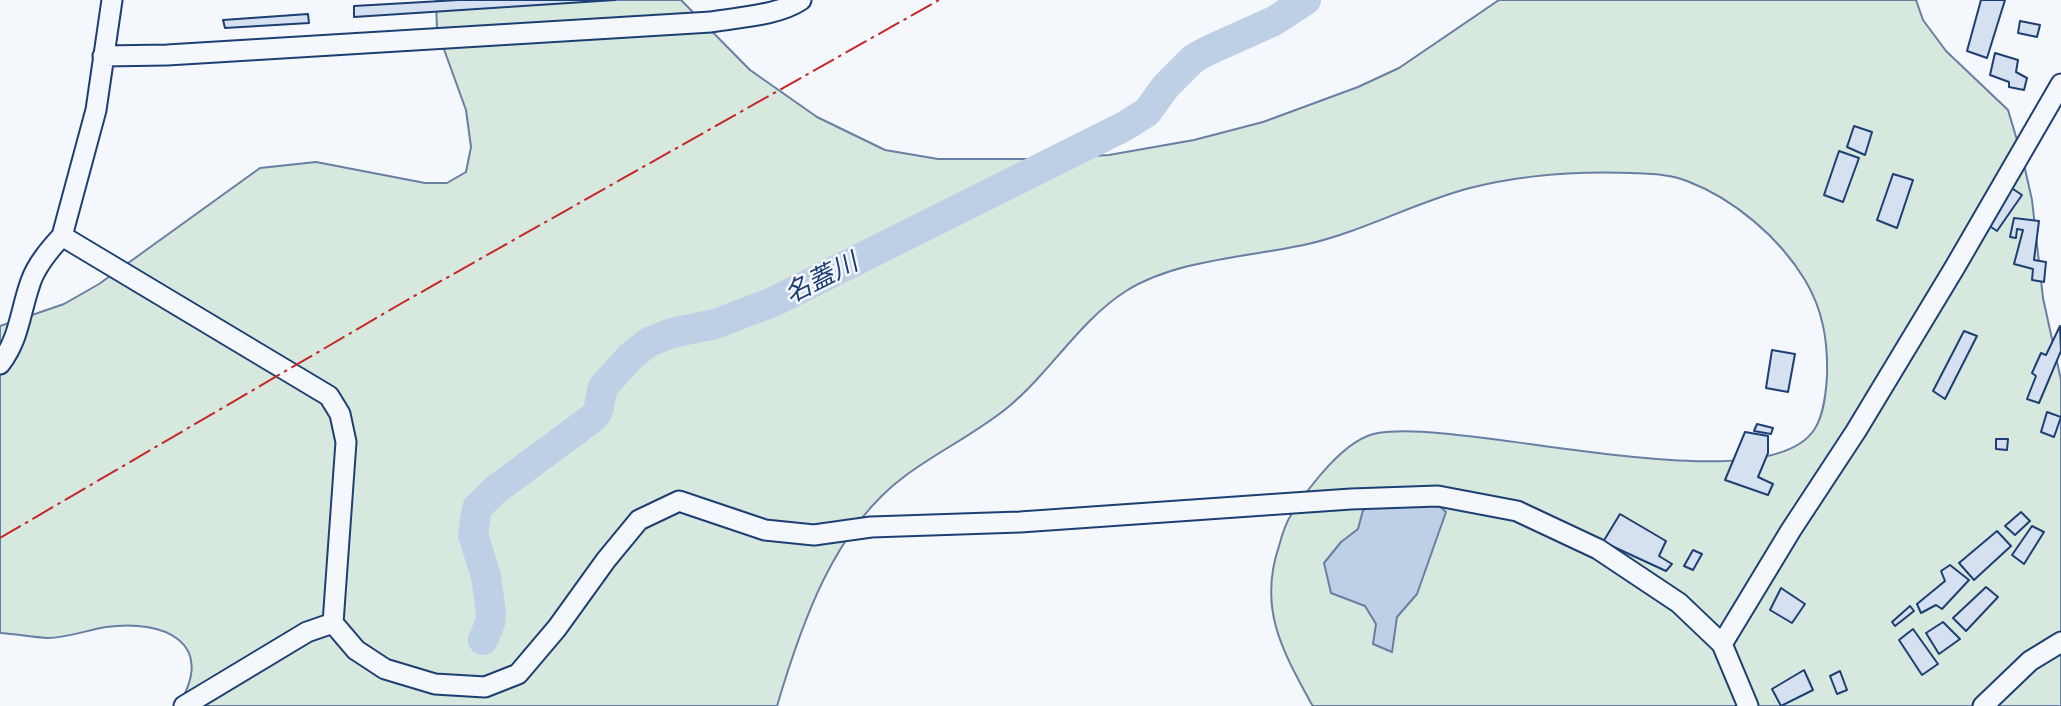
<!DOCTYPE html>
<html>
<head>
<meta charset="utf-8">
<style>
	body { margin:0 }
	canvas { display:block; background:#f4f7fb }
</style>
</head>
<body>
<canvas width="2061" height="706"></canvas>
<script>
const context = document.querySelector('canvas').getContext('2d');
context.lineJoin = 'round';
function paint(path, color) { context.fillStyle = color; context.fill(path, 'evenodd'); }
function trace(path, color, width, dash) { context.strokeStyle = color; context.lineWidth = width; context.lineCap = dash ? 'butt' : 'round'; context.setLineDash(dash || []); context.stroke(path); }
function drawText(font, color, halo, rows, align = 'center') {
  context.font = font + ' Barlow,"Noto Sans JP",sans-serif'; context.lineWidth = 5; context.setLineDash([]); context.textBaseline = 'middle'; context.strokeStyle = halo; context.fillStyle = color; for (const [text, x, y, turn = 0] of rows) {
    context.save(); context.translate(x, y); context.rotate((+turn || 0) * Math.PI / 180); context.textAlign = isNaN(turn) ? turn : align; if (halo) context.strokeText(text, 0, 0); context.fillText(text, 0, 0); context.restore();
  }
}
const green = new Path2D(`
	M436,0H681L750,70L817,117L885,150L938,159H1035L1109,155L1194,140L1263,122L1358,87L1399,68L1499,0H1916L1923,20L1946,51L2008,110L2023,160L2032,200L2043,298L2061,380V706H1313L1311,703C1282,650 1258,608 1279,546C1282,535 1285,524 1291,515C1309,487 1345,438 1378,433C1466,418 1763,506 1814,430C1824,415 1826,393 1827,376C1828,341 1823,310 1805,280C1779,237 1734,199 1687,181C1670,174 1650,174 1632,173C1578,171 1519,175 1466,189C1412,204 1363,231 1308,244C1250,257 1177,259 1126,291C1079,321 1050,373 1007,408C975,434 937,452 905,476C834,528 801,625 777,706H178C218,642 163,619 106,627C87,630 67,638 48,638C32,637 16,634 0,633V326L64,304L99,284L260,168L316,162L425,183H447L466,172L471,147L466,110L437,30Z`);
const water = new Path2D(`
	M1435,502L1446,512L1417,594L1397,617L1392,652L1373,644L1376,624L1365,606L1331,593L1324,563L1341,542L1358,529L1363,510L1374,505Z`);
const river = new Path2D(`
	M483,640L490,623L491,613L486,576L473,535L477,508L495,490L594,417L598,411L603,387L631,356L649,342L672,333L715,324L773,302L1125,126L1147,112L1166,86L1193,59L1207,51L1274,21L1306,0`);
const building = new Path2D(`
	M459,0H615L354,17V6Z
	M1981,0H2005L1987,58L1967,51Z
	M308,14L309,23L225,28L223,20Z
	M2020,21L2040,25L2037,37L2018,33Z
	M1995,53L2018,60L2016,72L2027,78L2024,90L2009,87V82L1990,75Z
	M1854,126L1872,132L1865,155L1847,147Z
	M1839,151L1859,158L1843,202L1824,195Z
	M1893,174L1913,180L1897,228L1877,220Z
	M2010,187L2022,195L1997,231L1988,225Z
	M2014,218L2039,221L2034,260L2046,262L2044,282L2032,280L2033,269L2014,264L2023,230L2017,229L2016,238L2010,237Z
	M2060,326L2061,351L2039,403L2027,399L2036,376L2032,373L2041,353L2046,355Z
	M1964,331L1977,336L1945,399L1933,391Z
	M1772,350L1795,354L1788,392L1766,388Z
	M2047,412L2061,417L2054,437L2041,432Z
	M1757,424L1773,428L1771,434L1754,431Z
	M1745,432L1768,436V453L1758,477L1773,484L1768,495L1725,480Z
	M1996,439H2008L2007,450L1996,449Z
	M2021,512L2030,521L2015,535L2005,526Z
	M1620,514L1666,541L1659,556L1672,564L1666,571L1603,542Z
	M2032,526L2044,532L2024,564L2012,555Z
	M1997,531L2011,546L1974,580L1959,563Z
	M1693,550L1702,554L1693,570L1684,566Z
	M1950,565L1969,580L1942,609L1936,605L1921,613L1917,604L1945,581L1941,571Z
	M1986,587L1998,597L1966,631L1953,618Z
	M1781,588L1805,604L1792,623L1770,610Z
	M1910,606L1914,611L1895,626L1892,622Z
	M1943,622L1960,639L1939,654L1926,633Z
	M1913,629L1938,664L1922,675L1899,640Z
	M1804,670L1813,690L1781,706L1772,689Z
	M1840,671L1847,690L1837,694L1830,676Z`);
const minor = new Path2D(`
	M103,56L167,55L711,22C739,17 777,16 801,0
	M62,236L329,396L340,414L346,442L333,623L356,650L385,669L435,684L485,687L518,674L557,628L606,560L639,520L679,501L765,530L814,535L871,527L1020,522L1351,499L1438,496L1517,511L1598,549L1679,603L1722,644L1748,706
	M0,364C20,338 20,311 31,281C37,264 50,249 62,236L96,110L112,0
	M1722,644L1791,530L1856,431L1955,267L2061,84
	M184,706L307,632L333,623
	M1983,706L2030,661L2061,642`);
const power = new Path2D(`
	M0,538L402,303L939,0`);
const waterNames = [
	["名蓋川",821,278,-27]
];
paint(green, '#d7e8df');
trace(green, '#687fa3', 2);
paint(water, '#bed0e5');
trace(water, '#687fa3', 2);
trace(river, '#bed0e5', 30);
paint(building, '#d5e0f0');
trace(building, '#1d3f73', 2);
trace(minor, '#1d3f73', 23);
trace(minor, '#f4f7fb', 19);
trace(power, '#c62828', 2, [24, 5, 3.5, 5]);
drawText('italic 26px', '#1d3f73', '#f4f7fb', waterNames);
</script>
</body>
</html>
